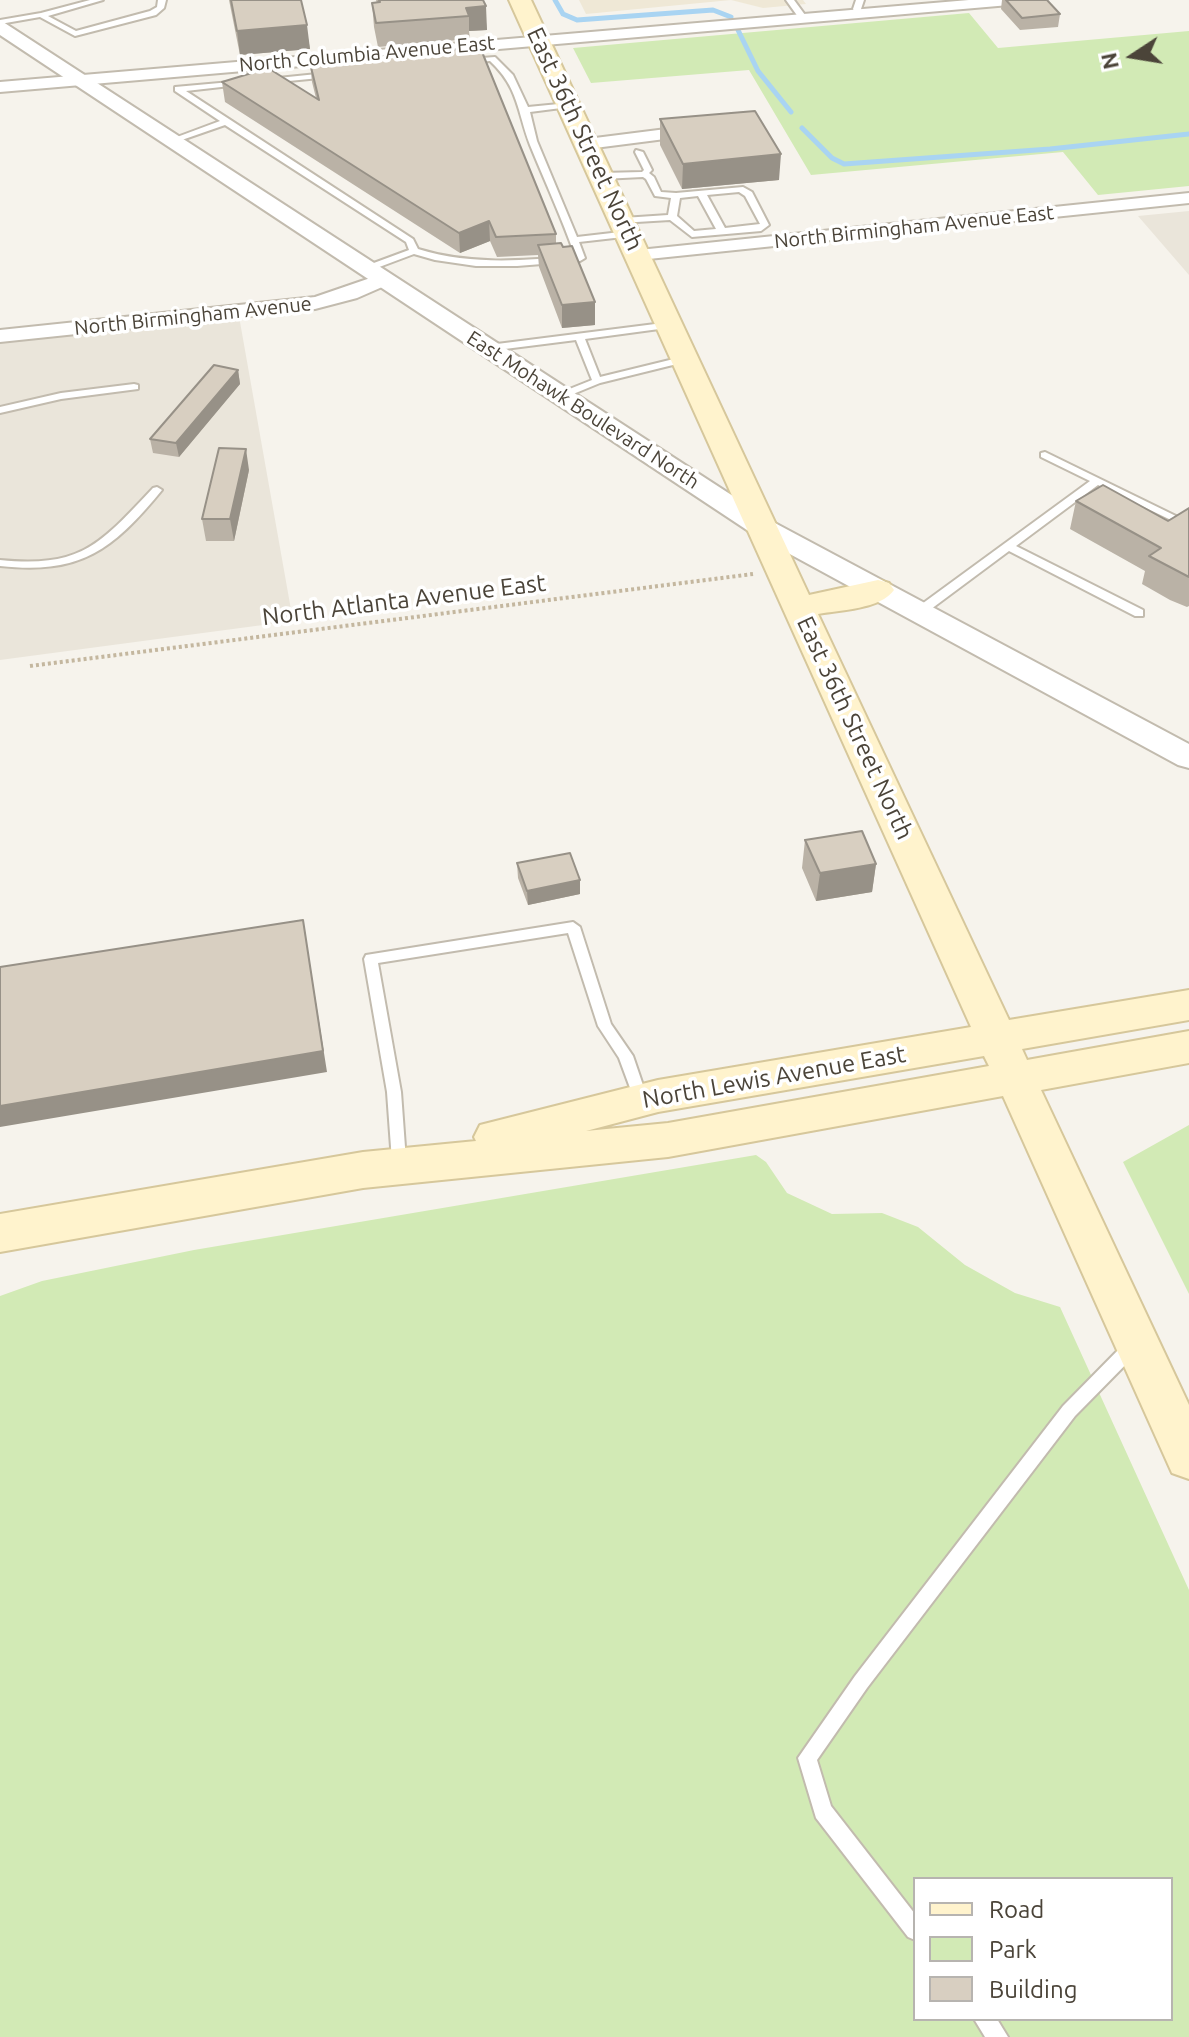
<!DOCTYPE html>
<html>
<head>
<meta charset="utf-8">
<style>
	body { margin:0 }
	#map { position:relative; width:1189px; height:2037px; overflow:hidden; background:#f6f3ec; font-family:Ubuntu,sans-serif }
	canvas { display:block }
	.legend { position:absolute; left:913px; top:1877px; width:260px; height:144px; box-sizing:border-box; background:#fff; border:2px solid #b7b4b0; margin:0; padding:10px 14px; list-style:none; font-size:24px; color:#4b4439 }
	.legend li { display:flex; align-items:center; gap:16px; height:40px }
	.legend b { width:40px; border:2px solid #b7b4b0 }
	.north { position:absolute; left:1093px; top:16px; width:80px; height:80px; -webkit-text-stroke:6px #fff; paint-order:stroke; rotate:258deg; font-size:22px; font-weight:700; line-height:32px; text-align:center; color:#4b4439 }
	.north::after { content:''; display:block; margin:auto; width:28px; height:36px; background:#4b4439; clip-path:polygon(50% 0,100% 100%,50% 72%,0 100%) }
</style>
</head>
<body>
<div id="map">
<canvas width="1189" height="2037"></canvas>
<ul class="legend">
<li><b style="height:10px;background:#fff3cd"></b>Road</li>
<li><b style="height:22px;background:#d2eab5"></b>Park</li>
<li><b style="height:22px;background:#d8cfc1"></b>Building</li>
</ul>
<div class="north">N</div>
</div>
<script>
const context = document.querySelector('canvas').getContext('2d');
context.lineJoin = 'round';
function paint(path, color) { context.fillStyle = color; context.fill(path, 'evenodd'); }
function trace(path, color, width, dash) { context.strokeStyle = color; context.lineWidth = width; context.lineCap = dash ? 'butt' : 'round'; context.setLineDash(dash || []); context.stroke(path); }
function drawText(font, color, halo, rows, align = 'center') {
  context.font = font + ' Ubuntu,sans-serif'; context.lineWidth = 7; context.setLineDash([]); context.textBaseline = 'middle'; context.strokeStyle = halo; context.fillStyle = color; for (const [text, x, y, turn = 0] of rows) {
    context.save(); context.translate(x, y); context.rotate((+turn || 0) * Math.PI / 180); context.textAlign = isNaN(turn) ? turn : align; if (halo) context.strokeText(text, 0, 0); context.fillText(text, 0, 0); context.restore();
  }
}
const residential = new Path2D(`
	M1189,211V275L1138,216Z
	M237,305L293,621L0,660V331Z`);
const education = new Path2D(`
	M579,0H803L806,4L763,8L731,0L586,14Z`);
const green = new Path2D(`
	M969,13L998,48L1189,31V186L1098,195L1063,152L811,175L749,70L591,83L573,48Z
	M1189,1125V1294L1123,1162Z
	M756,1155L766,1162L787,1193L832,1214L882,1213L918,1227L965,1265L1015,1293L1060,1307L1189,1590V2037H0V1296L42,1281L194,1250ZM915,1879H1171V2019H915Z`);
const stream = new Path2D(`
	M555,0L563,14L577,20L713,10L731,17
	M738,30L758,71L791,112
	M802,128L832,158L844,164L1050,149L1189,134`);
const path = new Path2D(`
	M30,666L753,574`);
const service = new Path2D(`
	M90,0H103L48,16L76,31L150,11L157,7L158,0H166L164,8L156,15L75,36L40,17L0,24V20L41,13Z
	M786,0H794L808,19L807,21H801Z
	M856,0H864L861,9L863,16H857L853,9Z
	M495,57L513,75L528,107L569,103L573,105L569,107L530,112L537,141L577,237L629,231L633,234L632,236L579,242L585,258L580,261L517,266H476L435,260L414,254L366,272L361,269L363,267L409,250L406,242L225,125L176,142L169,140L220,121L175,91V87L242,81L243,83L239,85L186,91L413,239L418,249C470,265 521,261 575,256C562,218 545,182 530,145C517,111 519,88 490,61L467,63L463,61L467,59Z
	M327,73H330V77L268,83L264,81L268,79Z
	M636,150L643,152L652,170L649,173L654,177L661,192L676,193L743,187L752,192L769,225L761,231L692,237L670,220L620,223L619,221L623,218L668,215L671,198L655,196L646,179L643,177L602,179L598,176L602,173L642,172L644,170L635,152ZM739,192L745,196L760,224L725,228L707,195ZM698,196L716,229L694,231L677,216L680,198Z
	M671,322L676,325L674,327L585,339L600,377L686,356L689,357V361L600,383L561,399L556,396L557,394L592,380L576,340L489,351L484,348L489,345Z
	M134,384L138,385V389L61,399L0,413V407L61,393Z
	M1045,452L1180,518L1179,520H1171L1098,485L1016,546L1143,610V616H1135L1009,551L923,615H915V609L1090,481L1041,457V453Z
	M157,487L162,490C113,550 80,575 0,566V560C82,568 100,544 153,488Z
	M573,922L580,927L611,1024L633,1056L648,1100L646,1104H636L619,1058L598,1026L568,933L378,963L401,1092L406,1161L404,1165L399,1167L394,1165L392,1161L387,1092L364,959L366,955Z
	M1133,1339L1139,1341L1141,1346L1139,1351L1075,1416L867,1688L817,1760L831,1806L915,1914V1940L908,1937L816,1818L798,1758L855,1676L1063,1406L1127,1341Z
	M974,2019H997L1008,2037H985Z`);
const minor = new Path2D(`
	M969,0H1028L1021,4L0,92V82Z
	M698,125L706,130L704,134L587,149L579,144L587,139Z
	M1189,193V203L639,260L630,255L639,250Z
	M382,274L389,276L391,280L389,284L357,298L315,309L0,342V330L315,297Z`);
const tertiary = new Path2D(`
	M0,20L773,522L1189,744V768L1178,765L753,534L0,35Z`);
const secondary = new Path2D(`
	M509,0H531L809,595L878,580L889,583L894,590C881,609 840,610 818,614L1009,1020L1189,990V1020L1022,1049L1027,1060L1189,1031V1063L1041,1090L1189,1405V1479L1172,1473L1003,1096L668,1157L363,1188L0,1252V1214L363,1152L476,1141L474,1137L480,1125L658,1080L971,1027ZM984,1056L989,1066L668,1123L586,1131L658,1112Z`);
const wall = new Path2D(`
	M229,0H301L310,49L240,55Z
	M376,0H483L487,30L469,31L470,39L378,47L374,27L372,3H377Z
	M1002,0H1047L1060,14L1058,27L1020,30L1001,9Z
	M310,63L556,234V243L595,325L562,328L539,267L538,255L497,257L490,241L460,253L225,102L222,82L316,98L312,82Z
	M660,119L779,180L682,189L660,145Z
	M238,370L240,384L179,457L153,453L150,439Z
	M249,470L234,541H206L202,519Z
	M1076,501L1168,521L1189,508V606L1187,607L1170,600L1142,584L1145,571L1070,529Z
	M805,840L876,864L872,892L816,901L802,868Z
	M517,863L580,880V894L528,905L518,878Z`);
const shadedWall = new Path2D(`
	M486,6L487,30L469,31V16L466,8Z
	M307,25L310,49L240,55L237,31Z
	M781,154L779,180L682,189L683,164Z
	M489,221L490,241L460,253L459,233Z
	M595,302V325L562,328V305Z
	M238,370L240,384L179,457L176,443Z
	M246,449L249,470L234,541L230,519Z
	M876,864L872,892L816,901L820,873Z
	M580,880V894L528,905L527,891Z
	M303,920L327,1072L0,1127V1106Z`);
const building = new Path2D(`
	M231,0H301L307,25L237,31Z
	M379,0H483L486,6L466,8L469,16L376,23L372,3L380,2Z
	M1006,0H1047L1060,14L1022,18Z
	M480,47L556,234L496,237L489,221L459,233L222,82L268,68L319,100L310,63Z
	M755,111L781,154L683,164L660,119Z
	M561,243L563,247L572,246L595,302L562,305L538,245Z
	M214,365L238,370L176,443L150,439Z
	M219,448L246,449L230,519H202Z
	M1103,485L1168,521L1189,508V577L1149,556L1161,548L1076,501Z
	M862,831L876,864L820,873L805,840Z
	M570,853L580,880L527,891L517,863Z
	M303,920L323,1051L0,1106V967Z`);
const farStreetnames = [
	["North Columbia Avenue East",367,54,-5],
	["North Birmingham Avenue East",914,227,-6],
	["North Birmingham Avenue",193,316,-6],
	["East Mohawk Boulevard North",583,410,33]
];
const streetNames = [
	["East 36th Street North",585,139,65],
	["North Atlanta Avenue East",404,600,-7],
	["East 36th Street North",855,728,65],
	["North Lewis Avenue East",774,1077,-10]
];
paint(residential, '#eae5da');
paint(education, '#efe8d6');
paint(green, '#d2eab5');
trace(stream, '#a9d4f2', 5);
trace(service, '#c2bbae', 4);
trace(minor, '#c2bbae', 4);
trace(tertiary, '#c2bbae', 4);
trace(secondary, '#d6c79b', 4);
trace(path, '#c4b79f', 4, [3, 3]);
paint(service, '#fff');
paint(minor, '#fff');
paint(tertiary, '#fff');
paint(secondary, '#fff3cd');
paint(wall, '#bab2a6');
paint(shadedWall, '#979187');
paint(building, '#d8cfc1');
trace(building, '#979187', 2);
drawText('20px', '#4b4439', '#fff', farStreetnames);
drawText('24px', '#4b4439', '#fff', streetNames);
</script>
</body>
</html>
